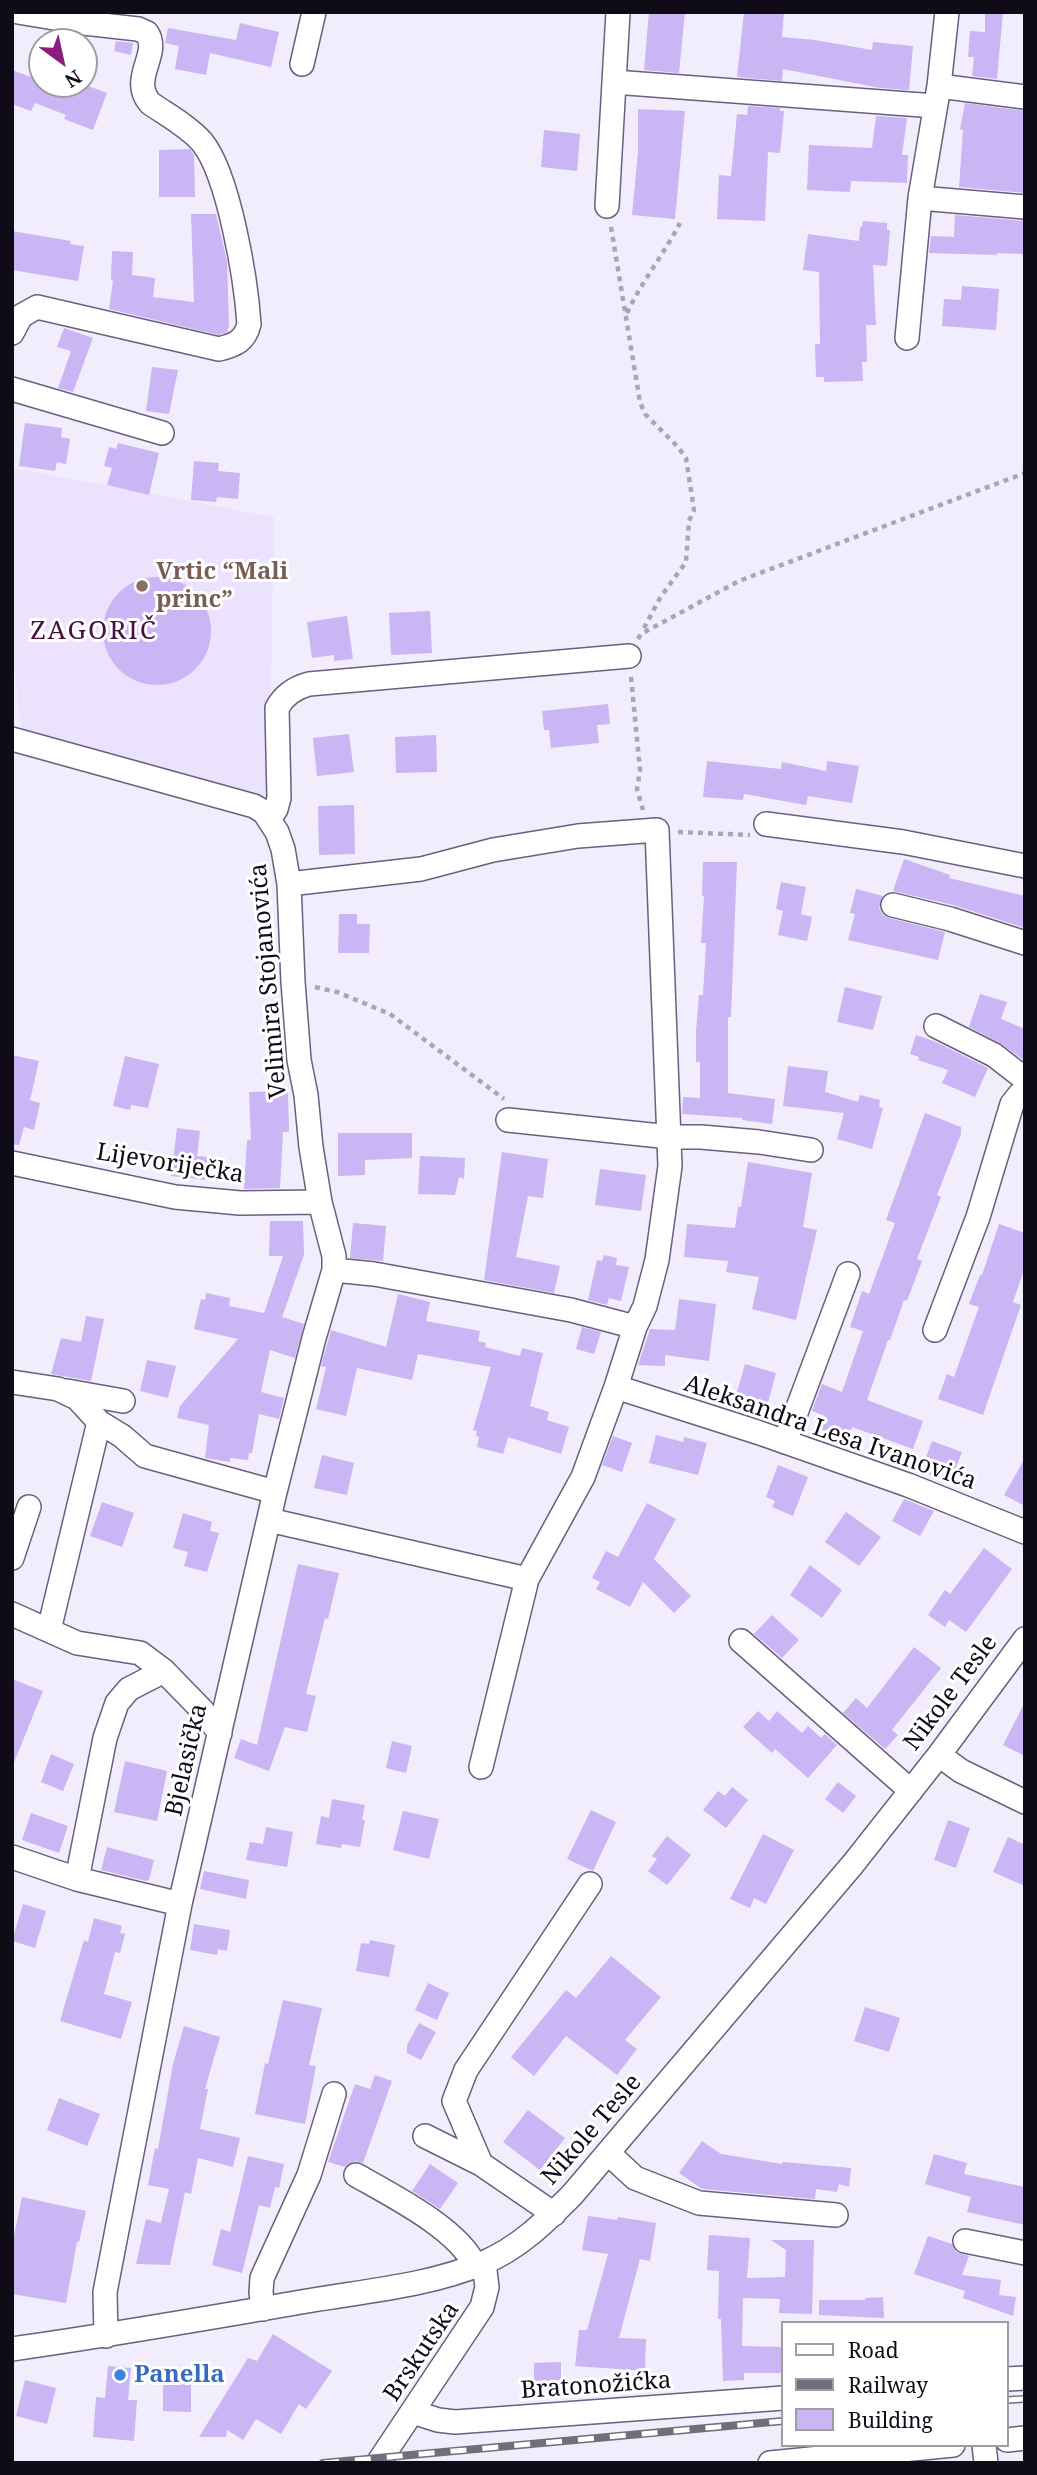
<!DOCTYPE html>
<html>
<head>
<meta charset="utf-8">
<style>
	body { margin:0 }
	#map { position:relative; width:1037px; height:2475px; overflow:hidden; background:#f2edfc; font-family:"Noto Serif",serif }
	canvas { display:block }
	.frame { position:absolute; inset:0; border:14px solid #0f0b17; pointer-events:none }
	.legend { position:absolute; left:781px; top:2321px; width:228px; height:126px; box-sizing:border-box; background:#fff; border:2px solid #9f9da2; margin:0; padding:9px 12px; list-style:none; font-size:21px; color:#0f0b17 }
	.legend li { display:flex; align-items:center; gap:14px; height:35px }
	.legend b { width:35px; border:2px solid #9f9da2 }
	.north { position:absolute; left:28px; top:28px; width:70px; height:70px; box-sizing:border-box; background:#fff; border:2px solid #9f9da2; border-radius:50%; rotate:147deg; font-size:19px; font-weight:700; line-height:28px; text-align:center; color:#0f0b17 }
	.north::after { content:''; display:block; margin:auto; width:24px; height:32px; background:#8d1c7e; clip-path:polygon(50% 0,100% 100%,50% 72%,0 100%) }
</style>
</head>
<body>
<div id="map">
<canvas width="1037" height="2475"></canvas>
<div class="frame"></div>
<ul class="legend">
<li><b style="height:9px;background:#fff"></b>Road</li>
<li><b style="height:9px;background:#726d7a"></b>Railway</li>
<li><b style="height:19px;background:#cab5f5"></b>Building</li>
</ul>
<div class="north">N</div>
</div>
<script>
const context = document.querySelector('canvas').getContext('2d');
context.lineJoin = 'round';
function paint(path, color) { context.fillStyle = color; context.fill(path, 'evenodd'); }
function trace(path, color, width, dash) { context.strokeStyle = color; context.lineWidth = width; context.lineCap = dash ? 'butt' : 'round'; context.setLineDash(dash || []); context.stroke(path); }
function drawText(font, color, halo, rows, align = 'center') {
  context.font = font + ' "Noto Serif",serif'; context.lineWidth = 6; context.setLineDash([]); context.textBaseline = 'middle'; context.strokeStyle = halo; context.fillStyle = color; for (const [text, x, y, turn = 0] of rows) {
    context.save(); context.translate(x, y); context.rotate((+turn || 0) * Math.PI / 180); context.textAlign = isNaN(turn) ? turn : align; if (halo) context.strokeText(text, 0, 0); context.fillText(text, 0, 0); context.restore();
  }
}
const built = new Path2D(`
	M12,468L274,517L269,797L21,729L12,650Z`);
const building = new Path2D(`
	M649,12H685L679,73L644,70Z
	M744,12H784L782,37L815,40L872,50L873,42L913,46L909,90L880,88L783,69L782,81L737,77Z
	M985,12H1003L997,79L972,76L974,57H968L970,31L985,32Z
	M240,23L279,32L271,67L210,53L206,75L175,69L179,46L165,43L168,28L236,40Z
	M116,41L133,43L131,55L114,51Z
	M12,70L42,81V84H83L107,93L93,130L64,119L66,115L35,103L31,111L12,104Z
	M965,103L1025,111V193L959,187L963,130L960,129Z
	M748,106L780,108V111H784L780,153L768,152L765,221L717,219L719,175L731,176L737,114L747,115Z
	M638,109L685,111L675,219L632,215L638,152Z
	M876,116L907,118L902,155H908L907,183L851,181L850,192L807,190L809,145L872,148Z
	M544,130L580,134L577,171L541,167Z
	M190,149L194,155L195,197H159V150Z
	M191,214H216L227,261L229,325L227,332L219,335L109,309L113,281L111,280L112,251L133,252L132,275L155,278L153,297L194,302Z
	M955,215L1025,221V254L997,253V255L929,253L931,236L954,237Z
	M863,221L887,223V230H890L887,266L873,265L876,325H866L867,362H862L863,381L824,382V377H816L815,344H820L819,272L803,270L808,234L859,241L860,227H862Z
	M12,231L71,241L70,244L84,246L78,281L12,270Z
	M962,286L999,289L996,330L942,326L944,299L961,300Z
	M64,328L93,338L73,392L58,388L71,351L57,347Z
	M152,367L178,370L169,414L146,411Z
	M25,423L62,428L61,437L70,439L66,464L57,462L55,471L19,466Z
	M118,443L159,453L149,495L107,485L112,468L104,466L109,447L116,449Z
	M194,461L219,463L218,471L240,473L238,499L217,497L216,502L191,500Z
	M103 631a54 54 0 1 1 108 0a54 54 0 1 1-108 0Z
	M430,611L432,653L391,655L389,613Z
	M347,616L353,659L334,661V655L312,658L307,622Z
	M608,704L610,724L597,725L599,743L551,748L549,730H544L542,711Z
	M349,734L354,772L317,776L313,738Z
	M436,735L437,772L396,773L395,737Z
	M707,761L781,769L782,762L826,771L827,761L859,766L852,803L808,796L806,805L744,794L743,800L703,797Z
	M354,805L355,854L319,855L318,806Z
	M904,859L950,875L949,878L1025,896V928L953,905L893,891Z
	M703,862H737L731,1017H728V1093L775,1099L772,1124L742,1120V1118L682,1114L683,1097L700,1098V1062H696V1032L699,995H703L706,943H701L704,896H702Z
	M781,882L806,887L801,914L812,917L807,941L778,935L783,911L776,909Z
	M856,889L883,896L879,908L883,915L889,918L945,932L938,960L848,940L855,914L850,913Z
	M339,914H357V924H370L369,953H338Z
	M845,987L882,996L873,1030L837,1022Z
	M980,994L1007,1002L1001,1019L1025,1029V1061L1000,1043L969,1027Z
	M916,1035L936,1042L988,1068L975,1097L942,1083L948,1070L918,1060L919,1057L910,1054Z
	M12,1055L39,1061L30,1100L40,1103L34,1130L24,1127L19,1145L12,1144Z
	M125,1056L159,1064L148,1108L131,1105L130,1110L113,1106Z
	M788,1066L828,1071L825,1092L858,1102L860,1095L880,1100L879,1107L883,1108L872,1149L837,1139L844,1113L783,1106Z
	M288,1091L289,1132H283L280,1188L244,1189L247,1140H251L249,1092Z
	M925,1113L961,1127V1134L937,1195L941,1197L917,1259L922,1261L907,1301L904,1300L890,1340H888L867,1400L923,1421L913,1449L852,1427L847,1439L820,1429L825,1416L812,1411L822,1384L842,1392L863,1331L850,1327L862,1291L869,1294L895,1223L886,1220Z
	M177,1128L200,1131L197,1156L208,1157L205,1180L171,1176Z
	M338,1133H412V1158L365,1160V1175L338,1176Z
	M502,1152L548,1159L543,1198L528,1196L516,1257L560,1266L554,1293L484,1280Z
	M420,1156L465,1158L464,1179L459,1177L455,1195L418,1194Z
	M748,1162L812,1173L803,1227L817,1230L796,1320L752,1309L759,1277L726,1272L728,1261L684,1257L687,1224L735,1228L738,1207H741Z
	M600,1169L646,1175L641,1211L595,1205Z
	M270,1221H303L304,1255L282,1317L304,1324L295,1358L270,1350L261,1392L284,1398L279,1419L259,1414L252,1453H249L248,1460L230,1458V1462L205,1458L209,1425L177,1418L180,1406L238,1339L194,1329L201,1299L205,1300L206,1293L230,1298L229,1306L264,1313L283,1256H269Z
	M353,1223L386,1226L383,1261L350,1258Z
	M999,1224L1025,1233V1267L1013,1302L1021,1305L983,1415L938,1399L947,1374L954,1377L979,1307L969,1304L980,1275H982Z
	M604,1255L617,1258L616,1265L629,1267L621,1301L609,1298L607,1305L588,1300L597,1260L602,1261Z
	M398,1294L430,1302L426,1321L480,1331L478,1341L486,1343L485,1347L520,1356L522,1348L543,1353L530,1406L549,1412L547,1420L569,1427L561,1454L508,1437L503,1454L477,1447L479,1437L476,1436L477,1431L473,1430L491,1367L418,1354L412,1380L357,1368L346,1416L316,1409L326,1367L321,1366L331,1330L386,1347Z
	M679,1299L716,1304L709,1361L665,1355V1366L638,1365L650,1329L675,1330Z
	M86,1316L104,1319L91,1381L51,1374L61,1338L81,1342Z
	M582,1327L601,1332L594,1354L576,1349Z
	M147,1360L176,1366L168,1398L140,1391Z
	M745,1364L776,1373L767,1406L735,1399Z
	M656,1435L683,1442L684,1437L707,1443L698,1475L649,1463Z
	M613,1436L632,1443L622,1472L602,1465Z
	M932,1441L962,1452L950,1482L921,1471Z
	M322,1455L354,1463L347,1495L314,1488Z
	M1025,1458V1506L1004,1495Z
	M778,1465L808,1477L793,1516L772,1507L775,1501L766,1497Z
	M904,1499L934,1511L920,1536L892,1521Z
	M102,1502L134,1513L122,1547L90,1536Z
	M647,1503L676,1519L654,1559L691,1596L674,1613L643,1582L630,1607L596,1589L600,1582L592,1578L606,1551L618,1557Z
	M846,1512L881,1537L859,1566L825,1542Z
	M183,1513L212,1522L210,1531L219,1533L207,1572L184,1566L188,1552L173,1548Z
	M984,1548L1012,1569L966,1632L949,1620L945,1627L928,1615L945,1590L950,1594Z
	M298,1564L339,1573L328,1619L325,1618L306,1694L316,1696L307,1732L285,1727L269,1771L234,1758L241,1739L257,1745Z
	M810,1565L842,1590L822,1618L790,1595Z
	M772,1615L799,1640L782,1658L754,1634Z
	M914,1647L941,1668L892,1730L898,1735L885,1749L843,1713L856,1698L867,1708Z
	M12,1679L43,1691L13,1765H12Z
	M1025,1702V1756L1003,1745Z
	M758,1711L769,1721L777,1711L802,1733L808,1726L821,1738L825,1734L837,1745L808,1778L775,1749L772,1753L743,1727Z
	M392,1741L412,1746L406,1773L386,1768Z
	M51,1754L74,1764L63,1791L41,1782Z
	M125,1761L167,1771L157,1821L114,1812Z
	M838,1782L856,1796L843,1813L825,1799Z
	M732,1787L748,1800L726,1828L703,1810L718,1791L725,1796Z
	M332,1799L365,1805L362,1820H365L360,1847L342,1844L341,1848L316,1844L321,1816L329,1818Z
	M591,1810L616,1822L593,1871L567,1859Z
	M403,1811L439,1819L429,1859L393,1850Z
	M31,1813L68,1826L59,1853L22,1840Z
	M948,1820L970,1828L956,1868L934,1860Z
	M266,1827L293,1832L287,1867L246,1860L250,1842L263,1844Z
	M763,1834L794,1850L766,1904L754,1898L750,1908L730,1899Z
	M667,1836L691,1855L667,1885L648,1871L657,1859L652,1856Z
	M1008,1837L1025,1845V1886L993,1872Z
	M107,1847L154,1860L149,1880L146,1881L101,1870Z
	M204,1871L249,1880L246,1899L200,1889Z
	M23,1904L46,1911L35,1948L12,1941Z
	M94,1918L122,1926L120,1933L125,1934L120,1953L115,1952L104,1994L132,2002L121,2039L60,2021L84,1940L88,1942Z
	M194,1924L230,1930L227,1951L218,1949L217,1955L190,1950Z
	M370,1940L395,1945L389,1977L356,1971L361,1943L369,1944Z
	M611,1956L661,1997L625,2040L637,2049L617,2075L566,2036L534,2076L511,2057L566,1990L576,1998Z
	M428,1983L449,1993L437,2020L415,2010Z
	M283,2000L322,2008L309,2065L316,2066L305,2124L255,2114L265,2063L268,2064Z
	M865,2007L900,2018L889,2052L854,2041Z
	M419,2023L436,2032L421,2060L407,2053V2045Z
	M184,2026L220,2037L205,2089H208L200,2129L240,2138L233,2167L198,2158L191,2194L185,2192L170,2265L136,2264L146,2219L161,2223L169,2189L148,2185L155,2148L158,2149L173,2064Z
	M375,2075L392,2081L363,2163L355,2161L345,2167L328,2162L355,2084L370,2089Z
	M59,2098L100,2114L87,2146L47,2130Z
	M528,2110L565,2138L540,2170L503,2142Z
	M702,2141L721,2154L782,2164L783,2162L851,2168L849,2187L839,2184L837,2192L816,2189L815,2199L702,2189L679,2173Z
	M934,2154L967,2163L964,2174L1025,2187V2225L967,2212L971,2197L925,2184Z
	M248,2156L284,2164L279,2188L275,2187L270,2208L259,2205L242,2273L212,2265L221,2229L230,2232Z
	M430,2164L458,2183L440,2209L412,2191Z
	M22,2197L86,2211L79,2242H77L66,2303L12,2294V2245Z
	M588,2216L617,2220L618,2217L656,2223L650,2261L640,2259L619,2338L646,2339L645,2371L575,2366L579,2330H587L608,2254L582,2250Z
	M709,2235L750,2238L747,2278L785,2277L786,2250L771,2240H814L812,2314L779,2313L780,2299L743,2298L742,2346L783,2347V2373H744V2380L723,2381L721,2319H718L719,2271L707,2270Z
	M928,2236L952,2244L956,2252L969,2256L962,2275L1001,2280L999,2295L1016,2297L1013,2316L963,2298L965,2291L914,2274Z
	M883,2297L884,2318L819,2315V2300H865V2298Z
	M273,2334L332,2371L306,2409L299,2404L281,2434L256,2419L243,2440L227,2430L226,2437H199L248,2358L257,2361Z
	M561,2362V2384H534V2363Z
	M108,2366L131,2368L128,2400H137L134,2441L93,2437L96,2397L105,2398Z
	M25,2380L56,2388L47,2424L16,2416Z
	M163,2381L191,2382V2412L163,2411Z`);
const path = new Path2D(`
	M611,227L640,402L645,414L678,447L686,458L694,510L689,521L686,562L660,598L642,632
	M627,313C642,281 664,254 680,223
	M638,639L641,634L739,581L1025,473
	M631,677L640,770L637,789L643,810
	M678,832L750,835
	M315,987L337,992L390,1014L504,1099`);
const minor = new Path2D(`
	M302,64L314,12
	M614,82L935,106
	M939,86L1025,97
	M920,198L1025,207
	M607,206L618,12
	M12,333L21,316L37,307L219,349C235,345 245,341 249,324C246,280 229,175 202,142C189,127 167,115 150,103C129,78 161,55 147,33L138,29L84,23L18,12
	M907,338L920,198L939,86L947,12
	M12,389L162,433
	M12,739L254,806L264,812L277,832L283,849L289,884L293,982L299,1060L306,1095L311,1147L320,1202L334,1256V1270L314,1338L275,1492L180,1904L105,2292L106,2336
	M269,819L276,809L279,798L277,708C284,695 294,688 309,684L629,656
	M766,824L903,842L1025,866
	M289,884L421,869L493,850L578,836L657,830L670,1166L657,1260L645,1306L635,1327L616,1387L583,1477L527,1579L481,1767
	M893,905L950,919L1025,943
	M936,1026L994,1055L1025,1079
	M508,1120L670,1137H701L759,1142L811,1150
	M12,1163L175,1197L240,1203L320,1202
	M334,1270L374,1274L571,1310L635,1327
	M935,1330L978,1217L1012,1104L1020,1094L1025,1093
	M12,1382L58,1389L77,1398L99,1422L122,1436L145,1456L275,1492
	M616,1387L757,1432L908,1485L1025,1532
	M67,1391L123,1401
	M785,1442L848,1274
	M269,1520L527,1579
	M12,1558L29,1507
	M12,1614L77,1643L140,1653L164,1671L201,1709L220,1733
	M49,1630L99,1422
	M741,1641L911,1791
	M939,1755L961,1771L1025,1802
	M12,1857L77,1879L180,1904
	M77,1879L105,1738L117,1703L129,1689L164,1671
	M425,2136L481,2164L554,2214
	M608,2153L635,2178L699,2203L836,2215
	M481,2164L454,2101L466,2070L590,1884
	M356,2175C391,2195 459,2229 475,2266
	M965,2241L1025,2253
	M263,2309L261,2292L262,2278L309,2175L334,2094
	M12,2349C111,2335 209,2318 307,2301C365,2291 428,2286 483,2263C519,2248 545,2222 572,2195L853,1864L939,1755L1025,1639
	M1007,2379L1025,2378
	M413,2412L438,2420L455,2422L783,2398
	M1007,2440L1025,2438
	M984,2445L986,2463
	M378,2463L482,2307L487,2287L484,2263
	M770,2463L953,2445`);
const rail = new Path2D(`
	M1007,2400L1025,2399
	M323,2463L783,2421`);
const markers = [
	[142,586,7,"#8d6e63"],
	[120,2375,7,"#3f7fe0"]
];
const educationNames = [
	["Vrtic “Mali",156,572],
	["princ”",156,600]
];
const streetNames = [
	["Velimira Stojanovića",269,981,-95],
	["Lijevoriječka",170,1164,9],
	["Aleksandra Lesa Ivanovića",830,1433,19],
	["Nikole Tesle",951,1693,-53],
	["Bjelasička",187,1760,-77],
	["Nikole Tesle",592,2130,-49],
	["Brskutska",422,2352,-56],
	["Bratonožićka",596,2386,-4]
];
const shopNames = [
	["Panella",134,2375]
];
const neighbourhoodNames = [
	["ZAGORIČ",94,632]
];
paint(built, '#ebe3fd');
paint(building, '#cab5f5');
trace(minor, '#695f7e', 26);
trace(path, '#aaa5b3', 4.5, [5, 5]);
trace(minor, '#fff', 23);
trace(rail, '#726d7a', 8);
trace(rail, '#fff', 5, [16]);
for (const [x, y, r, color] of markers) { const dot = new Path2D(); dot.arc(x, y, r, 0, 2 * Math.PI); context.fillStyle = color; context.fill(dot); trace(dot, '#fff', 2.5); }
drawText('bold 24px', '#785e54', '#fff', educationNames, 'left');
drawText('24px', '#0f0b17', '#fff', streetNames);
drawText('bold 24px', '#366cbe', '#fff', shopNames, 'left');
context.letterSpacing = '2px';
drawText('26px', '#46113e', '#fff', neighbourhoodNames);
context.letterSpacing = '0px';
</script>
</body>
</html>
